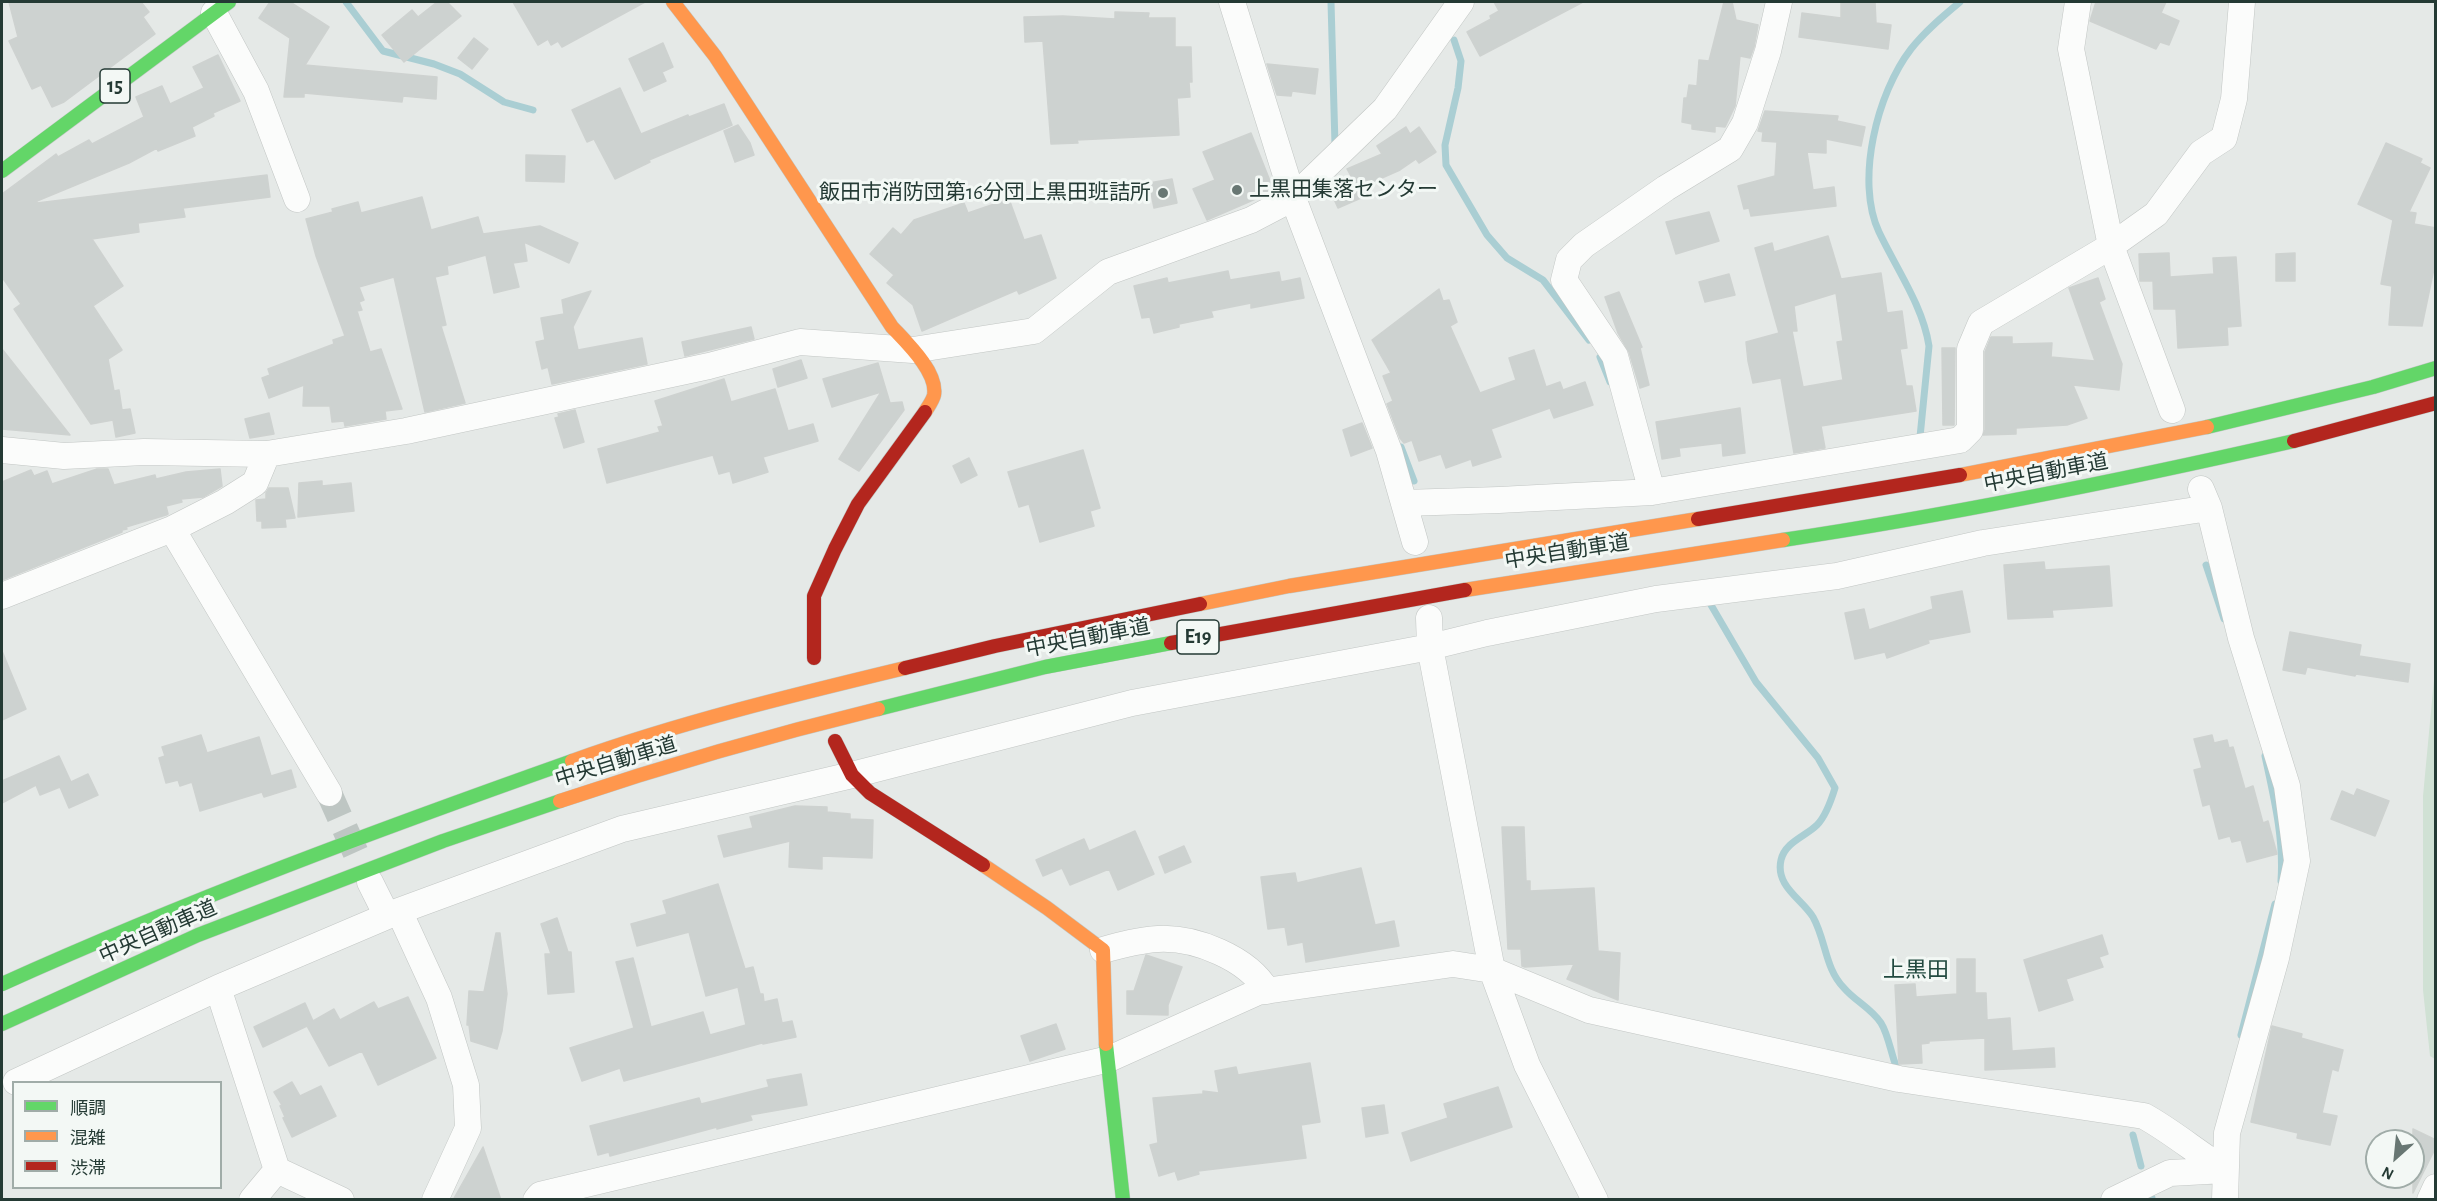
<!DOCTYPE html>
<html>
<head>
<meta charset="utf-8">
<style>
	body { margin:0 }
	#map { position:relative; width:2437px; height:1201px; overflow:hidden; background:#e5e9e7; font-family:"Alegreya Sans","Noto Sans JP",sans-serif }
	canvas { display:block }
	.frame { position:absolute; inset:0; border:3px solid #243a34; pointer-events:none }
	.legend { position:absolute; left:12px; top:1081px; width:210px; height:108px; box-sizing:border-box; background:#f3f8f5; border:2px solid #a0aca8; margin:0; padding:8px 10px; list-style:none; font-size:18px; color:#243a34 }
	.legend li { display:flex; align-items:center; gap:12px; height:30px }
	.legend b { width:30px; border:2px solid #a0aca8 }
	.north { position:absolute; left:2365px; top:1129px; width:60px; height:60px; box-sizing:border-box; background:#f3f8f5; border:2px solid #a0aca8; border-radius:50%; rotate:207deg; font-size:16px; font-weight:700; line-height:24px; text-align:center; color:#243a34 }
	.north::after { content:''; display:block; margin:auto; width:21px; height:27px; background:#687773; clip-path:polygon(50% 0,100% 100%,50% 72%,0 100%) }
</style>
</head>
<body>
<div id="map">
<canvas width="2437" height="1201"></canvas>
<div class="frame"></div>
<ul class="legend">
<li><b style="height:8px;background:#63d668"></b>順調</li>
<li><b style="height:8px;background:#ff974d"></b>混雑</li>
<li><b style="height:8px;background:#b3261e"></b>渋滞</li>
</ul>
<div class="north">N</div>
</div>
<script>
const context = document.querySelector('canvas').getContext('2d');
context.lineJoin = 'round';
function paint(path, color) { context.fillStyle = color; context.fill(path, 'evenodd'); }
function trace(path, color, width, dash) { context.strokeStyle = color; context.lineWidth = width; context.lineCap = dash ? 'butt' : 'round'; context.setLineDash(dash || []); context.stroke(path); }
function drawText(font, color, halo, rows, align = 'center') {
  context.font = font + ' "Alegreya Sans","Noto Sans JP",sans-serif'; context.lineWidth = 6; context.setLineDash([]); context.textBaseline = 'middle'; context.strokeStyle = halo; context.fillStyle = color; for (const [text, x, y, turn = 0] of rows) {
    context.save(); context.translate(x, y); context.rotate((+turn || 0) * Math.PI / 180); context.textAlign = isNaN(turn) ? turn : align; if (halo) context.strokeText(text, 0, 0); context.fillText(text, 0, 0); context.restore();
  }
}
const green = new Path2D(`
	M2435,669L2436,1059H2435L2430,1056L2423,990V796Z`);
const stream = new Path2D(`
	M346,2L383,51L434,64L460,74L504,102L533,110
	M1331,2L1335,145
	M1454,40L1461,61L1458,88L1445,145L1446,165L1487,235L1507,258L1543,280L1589,340
	M1600,357L1610,382
	M1920,437L1929,346C1923,306 1896,268 1879,232C1855,181 1877,93 1911,49C1925,31 1943,16 1960,2
	M1401,447L1414,481
	M2206,565L2224,619
	M1711,605L1756,682L1818,758L1835,788C1831,801 1826,816 1817,825C1806,836 1785,842 1781,860C1775,886 1802,899 1813,917C1826,940 1825,969 1844,988C1855,1001 1871,1008 1881,1023C1888,1034 1891,1053 1896,1066
	M2265,756C2274,798 2284,838 2281,881
	M2241,1035L2275,904
	M2133,1135L2141,1166
	M2152,1198V1200`);
const building = new Path2D(`
	M9,2H141L149,12L143,17L155,34L64,102L52,107L41,85L32,89L9,41L18,37Z
	M270,2H290L329,27L305,65L437,77L436,99L403,96L402,102L304,93V97H284L290,38L259,18Z
	M437,2H447L461,16L404,62L382,35L412,10L418,17Z
	M513,2H645L562,47L558,41L551,45L548,39L538,45Z
	M1494,2H1583L1480,56L1467,32L1491,19L1490,16L1499,11Z
	M1724,2H1732L1736,20L1758,25L1754,47L1750,58L1740,56L1735,106L1725,127L1715,126V132L1692,129V124L1682,122L1684,98H1687L1689,85L1697,86L1699,60L1709,61Z
	M1841,2H1875L1876,23L1891,25L1888,49L1799,37L1802,13L1841,18Z
	M2096,2H2166L2161,13L2179,21L2169,45L2160,42L2156,49L2090,21Z
	M1115,12L1149,13L1148,18H1175V47H1191L1192,82H1189L1190,97L1177,98L1179,135L1077,140L1078,143L1051,144L1043,41L1025,42L1024,17L1063,16L1115,19Z
	M474,38L488,49L472,69L458,58Z
	M663,43L673,67L662,72L666,81L644,91L629,59Z
	M218,55L240,101L213,113L214,116L192,127L195,136L158,151L157,148L129,163L37,201V203L267,175L270,197L183,208L185,217L138,223L139,232L92,239L123,286L93,306L122,350L108,359L114,391L119,390L122,410L130,409L135,433L116,437L113,420L91,424L14,309L21,304L2,277V194L56,154L58,157L89,140L92,144L144,117L136,97L162,86L170,104L204,88L193,67Z
	M1267,64L1318,69L1315,94L1292,91L1291,96L1277,95Z
	M620,88L641,134L688,115L689,117L724,104L732,125L649,160L650,162L615,179L594,139L587,142L572,110Z
	M1765,111L1838,116L1837,121L1865,127L1861,146L1826,139V153L1807,152L1813,190L1834,187L1836,206L1751,216L1749,208L1744,209L1738,186L1775,176L1777,142L1762,141L1763,132L1758,131Z
	M738,125L750,143L754,155L735,162L724,131Z
	M1406,127L1410,134L1419,127L1436,152L1419,163L1416,159L1400,170L1357,189L1361,198L1338,208L1328,186L1351,176L1347,169L1382,154L1377,146Z
	M1251,133L1274,191L1207,220L1193,189L1215,180L1203,152Z
	M2386,143L2422,159L2420,163L2430,168L2409,212L2416,213L2414,224L2436,228V259L2422,326L2389,325L2392,286L2381,284L2393,220L2358,204Z
	M526,155L565,156L564,182L526,181Z
	M1172,179L1177,203L1154,208L1149,183Z
	M422,197L431,230L478,217L483,234L540,226L578,243L569,263L524,242L527,261L513,263L519,287L494,293L486,255L447,266L448,274L435,277L446,325L441,326L465,403L425,412L394,277L359,287L364,300L359,302L362,310L357,311L370,352L381,349L402,409L385,411L386,419L345,426L344,421L332,422L330,406H303L304,385L269,398L262,378L270,375L268,369L334,344L333,340L345,336L316,256L306,219L333,212L332,209L358,202L361,213Z
	M1009,199L1024,240L1041,235L1056,278L1019,294L1017,290L922,331L913,305L887,283L894,275L870,254L893,228L901,235L914,220L964,203L968,213Z
	M1709,212L1719,241L1676,254L1666,222Z
	M1828,236L1841,279L1881,273L1887,313L1902,311L1907,348L1900,349L1906,386H1912L1916,411L1821,426L1825,448L1794,453L1781,378L1753,383L1748,361L1746,342L1779,333L1755,248L1772,243L1774,252ZM1836,293L1843,341L1837,342L1843,380L1803,387L1792,331H1797L1794,306Z
	M2169,253L2170,277L2214,274L2213,258L2236,257L2241,326L2227,327L2228,345L2178,348L2176,309H2154L2153,281H2140L2139,254Z
	M2295,253V281H2276V254Z
	M1228,271L1230,280L1279,272L1281,282L1300,278L1304,298L1251,308V303L1211,311L1213,317L1179,324V327L1154,333L1150,317L1142,318L1134,286L1167,278L1168,283Z
	M1729,274L1735,295L1705,302L1699,282Z
	M2098,278L2105,299L2099,302L2122,364L2119,390L2073,385L2087,418L2067,425L2016,428V434L1983,435L1985,430V352L1991,337H2012V344L2052,343L2051,357L2095,361L2069,288Z
	M1439,289L1443,301L1449,300L1457,322L1450,326L1480,393L1516,380L1509,358L1534,350L1546,387L1560,382L1563,390L1585,382L1593,405L1554,418L1550,408L1491,429L1501,457L1473,466L1471,459L1446,468L1441,454L1419,461L1412,440L1404,443L1400,438L1387,404L1393,401L1383,376L1391,373L1372,340Z
	M591,291L573,327L578,350L642,338L647,364L552,384L548,367L542,369L536,342L545,340L541,318L564,314L562,300Z
	M1619,292L1642,347L1640,348L1649,385L1640,388L1629,352L1618,333L1605,297Z
	M751,327L754,339L685,356L682,342Z
	M1942,348H1955L1954,425H1943Z
	M2,349L70,435L2,429Z
	M801,360L807,378L778,387L773,369Z
	M878,363L890,403L902,402L904,410L859,471L839,459L881,392L832,407L823,379Z
	M724,379L731,402L775,389L788,431L813,424L818,441L763,457L768,472L733,483L730,471L719,474L713,455L607,483L598,449L660,432L658,427L663,426L655,401Z
	M1740,408L1745,453L1723,456L1722,443L1679,448L1680,456L1662,459L1656,422Z
	M575,410L584,442L564,448L555,418L559,417L558,414Z
	M269,413L274,434L250,438L245,419Z
	M1362,423L1372,448L1351,456L1343,430Z
	M1083,450L1100,508L1090,511L1094,526L1040,542L1029,504L1019,507L1008,472Z
	M969,458L977,475L961,483L953,466Z
	M97,469H108L114,485L155,475L156,479L186,472L220,469L222,486L203,497L181,499L182,502L166,506L168,514L166,515L126,527L127,529L122,530V532L2,580V482L31,470L34,476L47,471L52,484Z
	M322,481V486L351,483L354,511L298,517L299,483Z
	M269,488H288L295,518L285,519L286,527L262,528V521H257L256,500L266,499V493Z
	M2044,562L2045,570L2109,566L2112,606L2052,610L2053,617L2008,619L2004,565Z
	M1962,591L1970,632L1928,640L1929,643L1887,658L1885,652L1855,659L1845,613L1864,609L1869,630L1933,609L1931,597Z
	M2290,632L2361,645L2359,656L2410,664L2408,682L2356,674L2355,676L2307,667L2305,674L2283,670Z
	M2,651L26,709L2,720Z
	M201,735L207,753L259,737L271,776L291,770L296,787L264,797L262,792L200,811L192,782L180,786L178,780L166,783L159,758L165,756L162,747Z
	M2212,735L2214,743L2227,740L2229,748L2233,747L2245,789L2253,786L2263,823L2268,821L2277,854L2247,862L2241,840L2232,842L2230,836L2219,839L2210,804L2203,806L2194,770L2202,768L2194,739Z
	M59,756L71,782L88,774L98,795L69,808L60,787L40,795L36,785L2,803V781Z
	M2357,789L2389,801L2375,836L2331,819L2342,791L2354,796Z
	M795,806L827,807V812L850,814V819L873,820L872,858L822,856V869L789,867L790,841L724,857L718,836L753,828L750,817Z
	M1502,827H1524L1526,881H1530V891L1594,888L1598,951L1620,953L1618,1000L1567,979L1574,964L1525,967L1522,966L1521,949H1508Z
	M1135,831L1154,874L1118,890L1109,869L1070,885L1062,868L1043,876L1036,860L1084,839L1089,851Z
	M1184,846L1191,862L1165,873L1159,857Z
	M1361,868L1375,925L1394,921L1399,946L1306,962L1303,942L1288,945L1285,927L1268,929L1261,877L1295,873L1297,883Z
	M718,884L745,969L753,967L760,994H763L764,1002L777,999L782,1023L792,1021L796,1037L763,1044L762,1043L624,1081L620,1068L582,1081L570,1048L634,1028L616,962L633,958L651,1027L703,1012L710,1035L746,1025L738,987L706,996L689,932L637,946L631,924L667,914L663,901Z
	M557,918L568,952H571L574,992L548,994L545,954H551L541,924Z
	M496,933H500L507,994L502,1031L497,1049L471,1041L469,1025H467L469,991L484,992Z
	M2102,935L2108,954L2099,957L2103,967L2066,979L2073,1000L2039,1011L2024,960Z
	M1146,955L1182,967L1168,1005V1015L1127,1014V991H1134Z
	M1957,959H1975V993H1986L1987,1020L2010,1018L2012,1051L2054,1048L2055,1067L1985,1070V1038L1929,1041V1043L1921,1044L1922,1063L1899,1064L1895,985L1915,984L1916,997L1957,994Z
	M408,997L436,1058L378,1085L362,1051L329,1066L307,1026L263,1047L254,1027L305,1003L313,1021L334,1009L340,1020L374,1002L378,1009Z
	M1056,1024L1065,1049L1030,1061L1021,1036Z
	M2272,1026L2302,1034L2301,1038L2343,1050L2338,1071L2332,1069L2322,1113L2337,1116L2330,1145L2297,1138L2298,1133L2251,1122Z
	M1310,1063L1320,1122L1301,1125L1306,1158L1198,1171L1199,1174L1178,1180L1175,1171L1159,1176L1150,1145L1158,1143L1153,1098L1203,1094V1091L1219,1093L1215,1071L1236,1067L1238,1075Z
	M801,1074L807,1105L750,1115L752,1120L717,1129V1127L610,1156L609,1152L598,1155L590,1126L699,1098L701,1104L769,1087L767,1080Z
	M292,1082L300,1096L321,1086L336,1116L292,1137L283,1118L285,1117L280,1106L282,1105L274,1092Z
	M1498,1087L1512,1127L1411,1161L1402,1133L1448,1118L1444,1104Z
	M1384,1105L1388,1133L1366,1137L1362,1108Z
	M2413,1129L2436,1140V1147L2413,1193Z
	M483,1147L501,1200H453Z`);
const streetTunnel = new Path2D(`
	M329,793L358,858`);
const street = new Path2D(`
	M1232,2L1293,198L1389,451L1415,542
	M2078,2L2071,49L2111,246L2172,410
	M214,13L256,91L297,199
	M2,450L64,456L144,452L267,454L406,431L709,366L800,342L913,350L1034,331L1108,272L1251,220L1293,198L1385,109L1461,2
	M2201,489L2209,508L2241,638L2287,786L2297,861L2276,958L2227,1133L2225,1200
	M1652,492L1615,356L1564,280L1569,260L1584,245L1666,188L1730,149L1745,123L1768,51L1779,2
	M1404,503L1499,500L1652,492L1960,440L1970,430V349L1981,323L2111,246L2156,214L2201,153L2224,138L2234,99L2242,2
	M172,529L329,793
	M2,596L172,529L225,502L255,483L267,454
	M1429,618L1430,647L1492,970L1527,1065L1595,1200
	M370,882L387,916
	M399,911L439,998L466,1085L468,1128L435,1200
	M1103,950C1121,945 1139,940 1158,939C1195,937 1248,958 1267,991
	M218,988L277,1170L341,1200
	M16,1082L218,988L399,911L622,829L852,775L1132,703L1430,647L1487,633L1656,599L1837,576L1983,543L2209,508
	M252,1200L277,1170
	M536,1200L540,1195L1109,1059L1258,992L1453,964L1492,970L1589,1010L1899,1079L2144,1116C2173,1132 2197,1153 2225,1170
	M2114,1200L2170,1173L2225,1170
	M2430,1200L2436,1187`);
const fast = new Path2D(`
	M2,171L229,2
	M2207,427L2373,387L2436,368
	M1783,540C1956,514 2123,480 2294,441
	M878,709L1045,667L1171,643
	M2,984C188,900 380,829 572,761
	M2,1024L198,935L443,841L560,801
	M1106,1044L1123,1200`);
const slow = new Path2D(`
	M673,2L715,56L892,327C906,342 938,372 934,395C933,400 928,407 925,412
	M1960,475L2207,427
	M1465,590L1783,540
	M1200,604L1289,586L1698,519
	M572,761C681,722 793,695 905,668
	M560,801C664,766 771,735 878,709
	M983,865L1047,908L1103,950L1106,1044`);
const jam = new Path2D(`
	M2294,441L2436,403
	M1698,519L1960,475
	M1171,643L1465,590
	M814,658V596L835,549L858,504L925,412
	M905,668L995,646L1200,604
	M835,741L852,775L870,793L983,865`);
const markers = [
	[1237,190,6,"#687773"],
	[1163,193,6,"#687773"]
];
const shields = [
	[115,86,30],
	[1198,637,42]
];
const shieldNames = [
	["15",115,86],
	["E19",1198,637]
];
const poiNames = [
	["上黒田集落センター",1249,190],
	["飯田市消防団第16分団上黒田班詰所",1151,193,"right"]
];
const streetNames = [
	["中央自動車道",2046,473,-11],
	["中央自動車道",1567,552,-9],
	["中央自動車道",1088,638,-11],
	["中央自動車道",616,762,-17],
	["中央自動車道",158,932,-24]
];
const neighbourhoodNames = [
	["上黒田",1916,970]
];
paint(green, '#d0e1d4');
trace(stream, '#aaced3', 7);
paint(building, '#cdd2d0');
trace(building, '#ced2d0', 1.5);
trace(streetTunnel, '#bec6c3', 26, [26, 13]);
trace(street, '#c2c6c4', 27);
trace(fast, '#c0c7c4', 15);
trace(slow, '#c0c7c4', 15);
trace(jam, '#c0c7c4', 15);
trace(street, '#fbfcfb', 26);
trace(fast, '#63d668', 14);
trace(slow, '#ff974d', 14);
trace(jam, '#b3261e', 14);
for (const [x, y, r, color] of markers) { const dot = new Path2D(); dot.arc(x, y, r, 0, 2 * Math.PI); context.fillStyle = color; context.fill(dot); trace(dot, '#f3f8f5', 2); }
for (const [x, y, w] of shields) { const box = new Path2D(); box.roundRect(x - w / 2, y - 17, w, 34, 4.5); context.fillStyle = '#f3f8f5'; context.fill(box); trace(box, '#243a34', 1.5); }
drawText('bold 20px', '#243a34', null, shieldNames);
drawText('21px', '#243a34', '#f3f8f5', poiNames, 'left');
drawText('21px', '#243a34', '#f3f8f5', streetNames);
drawText('22px', '#224a40', '#f3f8f5', neighbourhoodNames);
</script>
</body>
</html>
